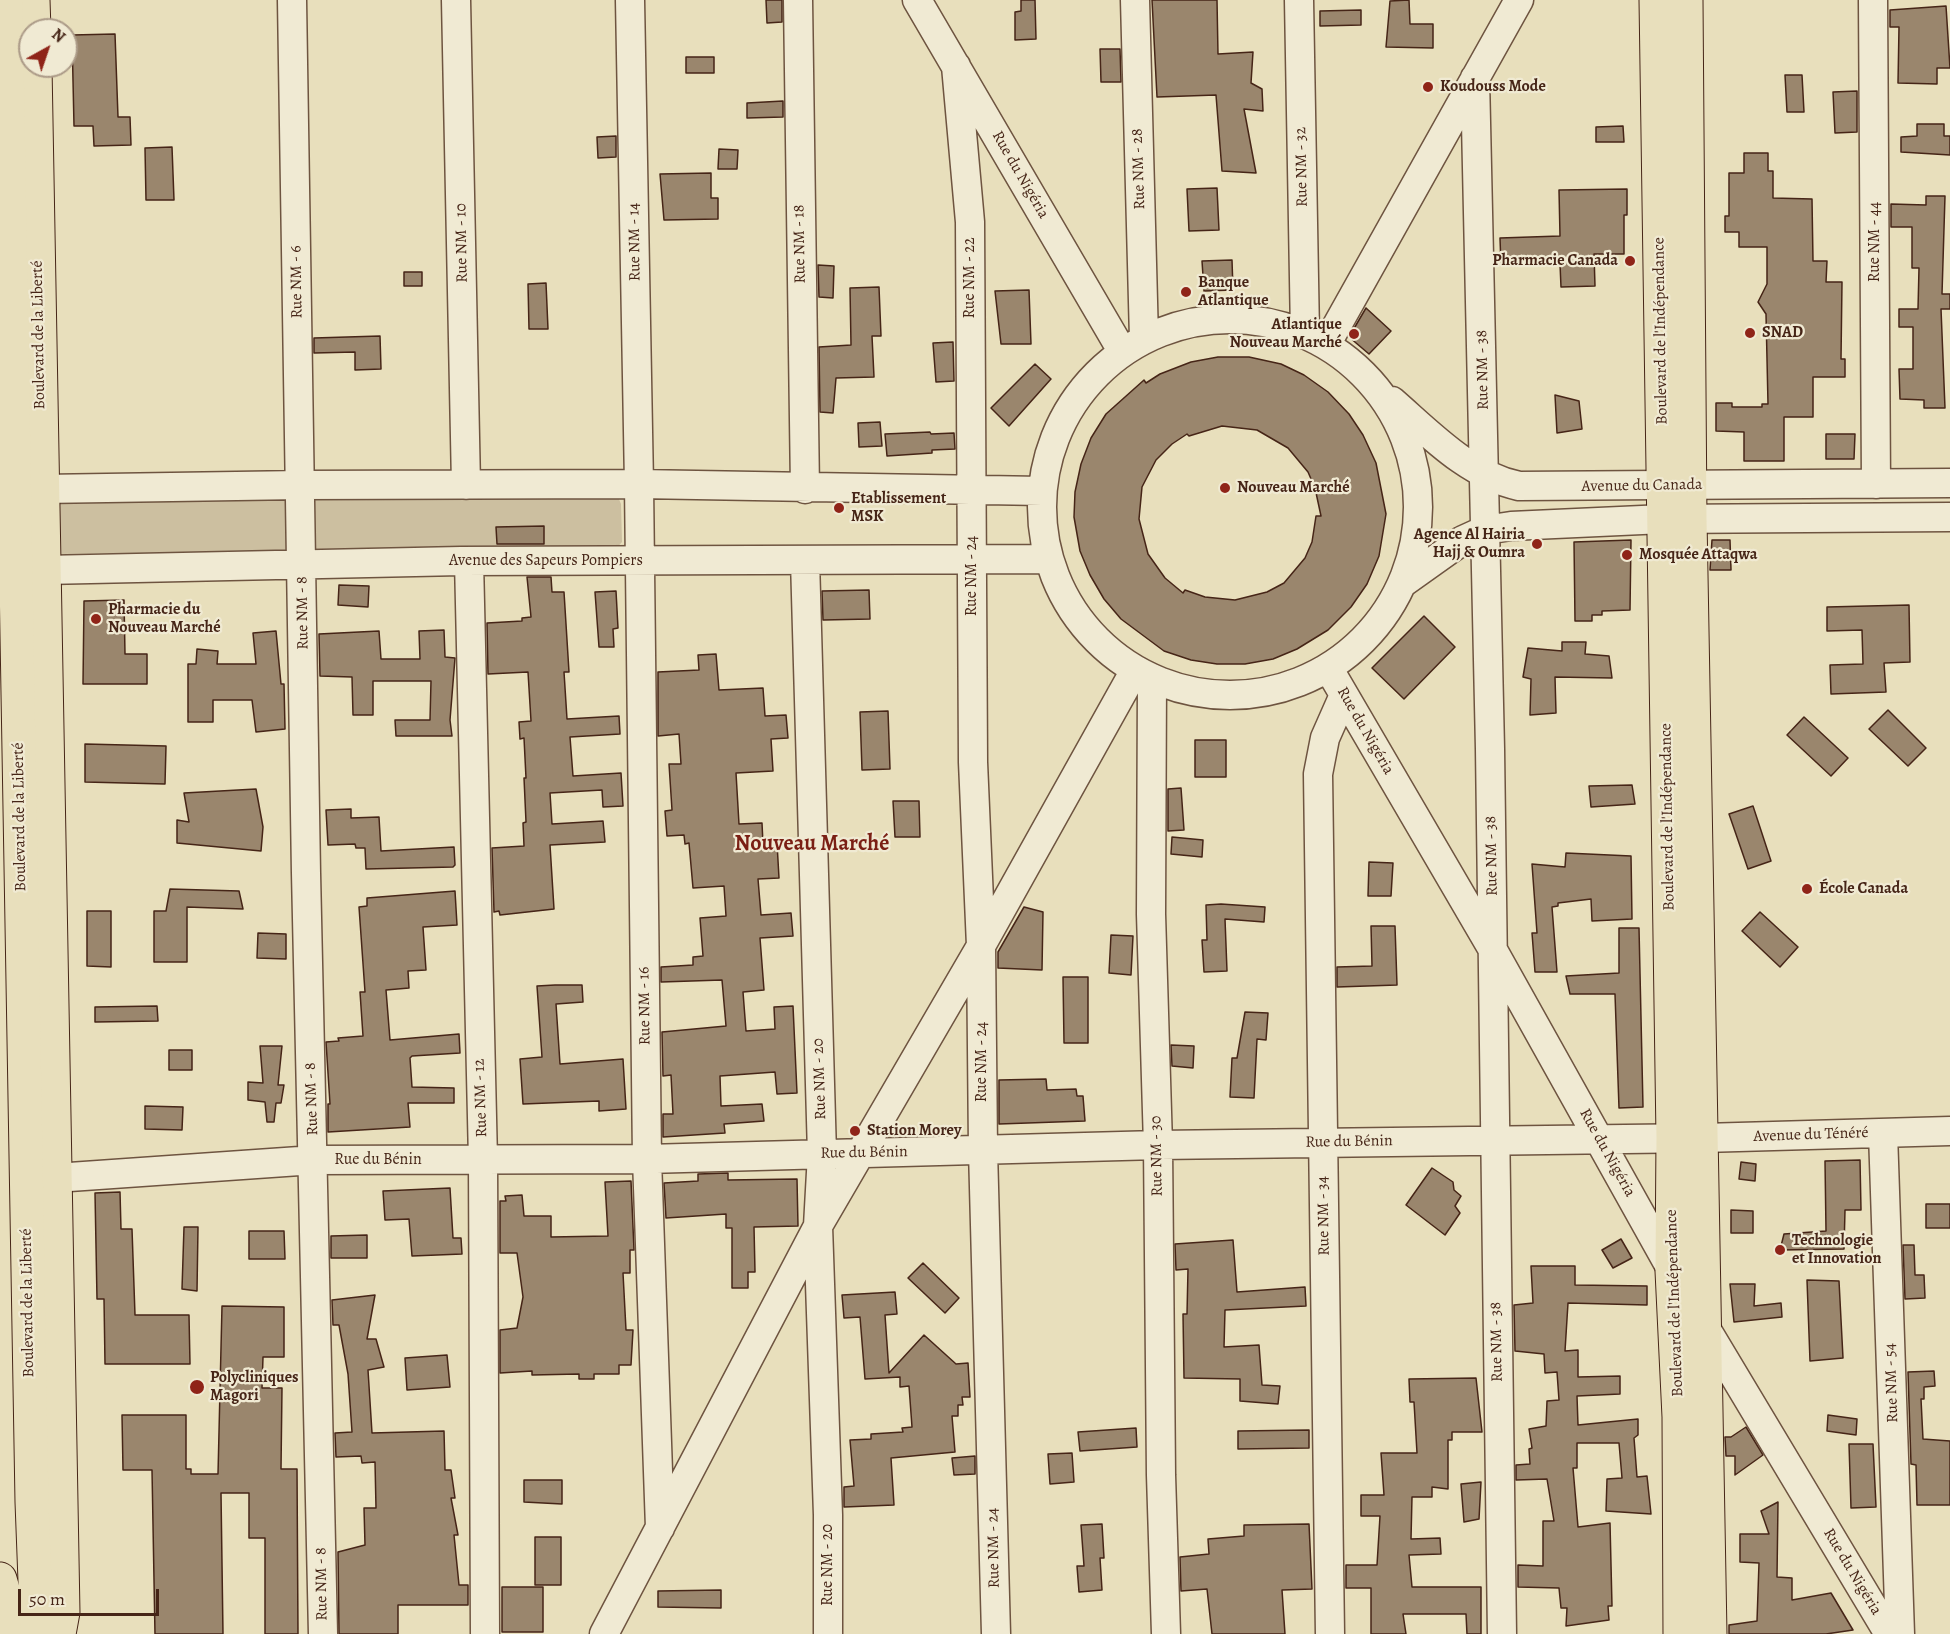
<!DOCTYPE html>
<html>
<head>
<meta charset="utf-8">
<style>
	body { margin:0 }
	#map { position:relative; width:1950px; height:1634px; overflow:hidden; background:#e8dfbc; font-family:Alegreya,serif }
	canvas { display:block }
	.north { position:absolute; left:18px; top:18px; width:60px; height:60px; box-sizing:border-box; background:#f0ead3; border:2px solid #ac9b88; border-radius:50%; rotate:40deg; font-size:16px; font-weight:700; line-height:24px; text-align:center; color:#462517 }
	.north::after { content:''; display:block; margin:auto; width:21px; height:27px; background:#8f2418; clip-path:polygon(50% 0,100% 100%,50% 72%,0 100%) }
	.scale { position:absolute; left:18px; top:1589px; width:141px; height:27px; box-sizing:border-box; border:3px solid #462517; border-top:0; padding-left:8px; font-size:18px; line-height:21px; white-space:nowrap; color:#462517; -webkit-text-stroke:4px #f0ead3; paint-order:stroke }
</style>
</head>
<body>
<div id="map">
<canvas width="1950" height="1634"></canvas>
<div class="north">N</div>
<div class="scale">50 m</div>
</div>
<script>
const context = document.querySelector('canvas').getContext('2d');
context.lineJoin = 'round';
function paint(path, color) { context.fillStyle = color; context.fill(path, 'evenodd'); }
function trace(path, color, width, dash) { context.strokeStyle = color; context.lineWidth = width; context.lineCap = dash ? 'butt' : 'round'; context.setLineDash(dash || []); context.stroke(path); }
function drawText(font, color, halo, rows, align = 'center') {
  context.font = font + ' Alegreya,serif'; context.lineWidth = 4.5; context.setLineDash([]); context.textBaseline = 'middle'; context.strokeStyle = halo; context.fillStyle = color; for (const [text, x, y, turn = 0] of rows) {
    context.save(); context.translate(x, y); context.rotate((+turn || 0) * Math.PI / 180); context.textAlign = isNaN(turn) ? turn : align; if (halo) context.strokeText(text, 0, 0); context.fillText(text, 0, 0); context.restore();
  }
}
const green = new Path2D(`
	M618,497L621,504L622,542L614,551L312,554V500Z
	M286,499L293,533L286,552L54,554L53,504Z`);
const building = new Path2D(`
	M766,0H782V22L767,23Z
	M1021,0H1035L1036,39L1015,40V12L1021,11Z
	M1152,0H1217L1218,54L1253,52L1251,83L1262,89L1263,111L1244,109L1256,173L1222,171L1216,95L1157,97Z
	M1409,0L1410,24H1433V48L1386,47L1390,1Z
	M1946,6L1950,68H1937V84L1898,83L1899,27H1890V10Z
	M1361,10V25L1320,26V11Z
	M115,34L118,117H130L131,145L94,146L93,126H74L72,35Z
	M1100,49H1120L1121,82H1101Z
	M686,57H714V73H686Z
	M1785,75H1802L1804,112H1787Z
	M1857,91V132L1835,133L1833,92Z
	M783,101V117L747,118V103Z
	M1917,124H1944V136H1950V155L1901,152V137L1917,136Z
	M1623,126L1624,142H1596V127Z
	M616,136V157L598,158L597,137Z
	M172,147L174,200H146L145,148Z
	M719,149L738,150L737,169H718Z
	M1744,153H1768V171H1773V198L1812,199L1813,261H1827L1826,282H1842L1841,359H1845V377H1813V417H1784V461H1744V432L1716,431V403H1732V407H1762V404H1768L1766,314L1758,302L1767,284V247H1739V232H1725V216H1729V173H1744Z
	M711,173V198H718V219L664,220L660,174Z
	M1217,188L1219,230L1189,231L1187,189Z
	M1627,189V215H1624V254H1594L1595,286L1561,287L1560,264L1501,266L1500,238L1560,236L1559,190Z
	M1926,196H1945L1942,294H1950V309H1941L1945,408H1924V400L1900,399L1899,369H1913V327H1899V309H1918L1919,268H1912V227H1891V204L1926,205Z
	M1232,260L1233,290L1204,291L1202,261Z
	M818,265L834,266L833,298L819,297Z
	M404,272H422V286H404Z
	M546,283L548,329H529L528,284Z
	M879,287L881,336H872L874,377L836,378L833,413L820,412L819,347L851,345L850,288Z
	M1029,290L1031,344H1001L995,291Z
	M1366,308L1391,331L1369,354L1349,337Z
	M380,336L381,369L355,370V352L314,353V338Z
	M953,342L954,381L936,382L933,343Z
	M1218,357H1249L1281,364L1304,375L1328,392L1349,414L1363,435L1376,463L1386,514L1379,556L1367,584L1351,607L1328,630L1297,649L1273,659L1245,664H1217L1191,660L1164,651L1121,619L1104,599L1090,575L1080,551L1074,517L1075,492L1081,464L1091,438L1106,414L1144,380L1146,383L1160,374L1191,362ZM1222,426L1257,430L1288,448L1308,472L1315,488L1321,516H1316L1312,542L1305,558L1284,583L1267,592L1235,600L1205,597L1185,590L1183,593L1165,578L1148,554L1139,519L1142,487L1156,460L1172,444L1187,434L1189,436Z
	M1035,364L1051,379L1009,426L991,408Z
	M1555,395L1579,401L1582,429L1557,433Z
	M880,422L882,446L859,447L858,423Z
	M930,432L931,434L954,433L955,449L932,450V453L887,456L885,434Z
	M1826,434H1855L1854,459H1826Z
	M544,526V544H497L496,527Z
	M1631,540L1630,610L1602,611V615H1592V621H1575L1574,542Z
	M1712,540H1730L1731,570H1710Z
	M527,577H551L552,592H564L569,672H564L567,719L619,716L620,734L570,737L573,776L621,773L623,806L603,807L602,790L550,793L552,824L603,821L605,842L550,845L554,909L500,915L499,911L494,912L492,848L524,846L523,823L526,822L524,778H526L524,738L520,739L519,722L531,721L528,672L488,674L487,623L522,621V618L531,617Z
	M339,585L369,586L368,607L338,605Z
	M869,590L870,619L823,620L822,591Z
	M616,591L618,628L613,629L614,647H599L595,592Z
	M124,600L125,654H147V684H83L84,601Z
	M1909,605L1910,662L1884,663L1886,692L1831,694L1830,665L1863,664L1862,630L1827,631V607Z
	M1424,616L1455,647L1404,699L1372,668Z
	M444,630L445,657L455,658L450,720L452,736H396L395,720H430L431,681H373V715H353L352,677L320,676L319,634L379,631L381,659H420L419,631Z
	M276,631L281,684H284L285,729L256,732L252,700H213V722H188V664H196L197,649L218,651L217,664H256L253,633Z
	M1562,642H1586L1585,654L1609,656L1612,678L1555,677L1556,713L1530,715L1531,679L1523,677L1528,648L1562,651Z
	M716,654L719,690L763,688L765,716L786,715L788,738L771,739L773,771L736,773L739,824L762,823L763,844L777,843L779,878L758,879L761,915L791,913L793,936L760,938L764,990L743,992L746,1031L775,1029L774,1007L793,1006L797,1093L777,1094L775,1072L720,1076L721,1106L762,1104L764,1121L724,1124L725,1133L663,1137V1114H673L671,1075L663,1076L662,1032L726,1026L722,980L661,982V967L693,965V957L703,956L700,918L726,916L724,886L693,888L689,843L685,844L684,835L667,836L665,811L672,810L669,764H681L679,734L658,736V672L699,670L698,655Z
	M1888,710L1926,748L1908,766L1869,729Z
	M888,711L890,769L862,770L860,712Z
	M1804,717L1848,758L1831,776L1787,735Z
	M1195,740H1226V777H1195Z
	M85,744L166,746L165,784L85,782Z
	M1632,785L1635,804L1591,807L1589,786Z
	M1181,788L1184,830L1168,831V789Z
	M256,789L263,827L261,851L177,843V820L189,822L184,793Z
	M893,801H919L920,837H895Z
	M1753,806L1771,861L1748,869L1729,814Z
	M351,809V818L379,817L381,851L454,847L455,865L453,867L366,869L365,848H356L355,844L328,845L326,810Z
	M1172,837L1203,840L1202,857L1171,854Z
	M1566,853L1631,856L1632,919L1592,921L1591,899L1558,903V906L1552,907L1557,972H1535L1532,933H1537L1532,864L1565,867Z
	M1369,862L1393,863L1391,896H1368Z
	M170,889L239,891L243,909L187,907V962H154V911H166Z
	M455,891L457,925L423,927L426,970L408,971L409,988L386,990L390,1040L459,1034L460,1053L412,1056L410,1058L412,1087L454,1088V1103H408L410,1127L328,1132V1104H330L326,1042L339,1041L338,1038L363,1036L360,992H365L359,907L367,906V898Z
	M1221,904L1265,907L1264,922L1225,919L1227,971L1204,972L1202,940H1207L1206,905Z
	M1024,907L1043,912L1042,970L998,968V952Z
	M87,911H111V967L87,966Z
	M1760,912L1798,947L1780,967L1742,931Z
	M1371,926H1395L1397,985L1337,987V967L1372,966Z
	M1619,928H1639L1643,1107L1619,1108L1615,994H1570L1566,976L1619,973Z
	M258,933L286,934V959L257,958Z
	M1111,935L1133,936L1131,975L1109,973Z
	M1063,977H1088V1043H1064Z
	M555,985H582L583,1002L556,1004L560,1064L623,1059L626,1109L599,1111V1101L523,1104L520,1059L542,1057L537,986Z
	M157,1006L158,1021L95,1022V1007Z
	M1245,1012L1268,1013L1266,1040L1257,1039L1254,1098L1230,1097L1232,1058H1237Z
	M1171,1045L1194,1046L1193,1068L1172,1066Z
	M260,1046H282L278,1085H284L281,1103H276L274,1122H267L265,1102L248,1100V1082L263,1083Z
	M169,1050H192V1070H169Z
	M1046,1079L1047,1090L1076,1089L1077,1096H1083L1085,1121L999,1124V1080Z
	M145,1106L183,1107L182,1130L145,1129Z
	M1860,1160L1861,1210H1845L1844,1249L1780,1250L1784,1234L1826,1231L1825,1161Z
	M1741,1162L1756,1164L1755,1181L1739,1179Z
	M1432,1168L1453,1182L1454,1190L1461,1196L1455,1206L1460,1213L1445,1235L1406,1205Z
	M728,1173V1180L797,1179L798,1226L754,1227L755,1272H748V1288H732V1228H726V1214L666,1218L664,1183L698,1181V1174Z
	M631,1181L634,1250H630V1273H623L626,1330H633L631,1365H619V1374H594V1379H579V1374L532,1375V1371L500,1373V1330L517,1328L523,1297L517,1253H500V1201H506L505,1196L522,1195L524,1216H551V1237L608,1236L605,1182Z
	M450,1188L453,1238H461L462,1254L412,1256L409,1219L385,1220L383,1191Z
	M120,1192L121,1229H132L135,1315H189L190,1364H105L104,1299H97L95,1193Z
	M1926,1204H1950V1228H1926Z
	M1731,1210L1753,1211V1233H1731Z
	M184,1227H198L197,1291L182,1289Z
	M249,1231H284L285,1259H249Z
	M367,1235V1258H331V1236Z
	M1621,1239L1632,1258L1613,1268L1602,1250Z
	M1233,1240L1237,1292L1305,1287L1306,1306L1225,1310L1224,1347L1259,1345L1262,1385L1280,1386L1278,1404L1240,1401V1379L1184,1378L1183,1314H1187L1188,1269L1176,1270L1175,1244Z
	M1903,1245H1914L1915,1275H1924L1925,1298L1905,1299Z
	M923,1263L959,1298L945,1313L908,1278Z
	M1531,1266H1575V1285L1647,1286V1305L1568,1303L1565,1351L1578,1350V1377L1620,1376V1394L1577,1396L1578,1425L1638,1419V1435L1634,1438L1637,1477L1647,1476L1651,1514L1606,1511L1607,1479L1622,1478L1619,1443H1577V1468H1573L1578,1527L1610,1523L1612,1606H1608L1609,1620L1566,1626L1567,1608H1561L1559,1588L1518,1587V1565L1543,1566V1521H1554L1547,1479L1516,1480V1465L1530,1464L1529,1449L1532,1448L1529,1429L1546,1426L1547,1401L1559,1400L1557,1372L1545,1373L1544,1354L1515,1351L1514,1305L1533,1303Z
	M1807,1280L1839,1281L1843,1358L1810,1361Z
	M1730,1284H1755L1754,1306L1781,1303L1782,1317L1734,1322Z
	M895,1292L897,1314L885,1315L889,1373L924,1335L956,1364L968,1363L970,1397H962L963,1405H958V1416H952L955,1452L891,1458L894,1505L844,1507V1487L854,1486L850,1440L871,1439V1434L903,1432L902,1428L912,1427L909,1386L900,1387V1377L865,1379L860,1317L844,1318L842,1295Z
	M375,1295L367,1339H376L384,1367L368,1370L372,1433L444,1431L445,1470H451L455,1498H451L458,1535H454L459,1585H468V1605H398V1634H339L338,1552L365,1545L364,1508H376L375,1462L362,1463L361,1456L336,1457L335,1433L352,1432L348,1374L339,1325H333L332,1300Z
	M222,1306L284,1307V1357H263L262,1388H282L281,1469H297L298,1634H265V1538H249V1493H221L223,1634H155L152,1470H123L122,1415H186V1469H191V1474H218Z
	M447,1355L450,1387L407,1390L405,1358Z
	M1934,1371L1935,1386L1924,1387V1399H1921L1923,1439L1950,1441V1505H1917L1916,1465L1911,1464L1908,1372Z
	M1476,1378L1482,1432H1452V1440H1448V1489L1432,1487V1497H1412L1411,1539L1440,1538L1441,1554L1409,1555L1412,1587H1481V1634H1467L1466,1614H1403L1406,1634H1371V1588H1346V1565H1377L1380,1516H1361V1495H1384L1381,1453H1417L1414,1402H1410L1409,1379Z
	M1828,1415L1857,1419L1856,1435L1827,1431Z
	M1746,1427L1763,1455L1735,1475V1456H1726L1725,1437H1731Z
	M1136,1428L1137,1447L1080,1451L1078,1432Z
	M1309,1430V1448L1238,1449V1431Z
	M1849,1444H1873L1876,1507L1851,1508Z
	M1072,1453L1074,1482L1050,1484L1048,1454Z
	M975,1456V1474L954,1475L952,1458Z
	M524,1480H562V1504L524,1502Z
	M1481,1482L1479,1519L1464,1522L1461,1484Z
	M1778,1502L1777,1577L1792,1578V1600L1831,1593L1853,1630L1826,1634H1729V1625L1757,1621L1759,1563L1740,1562V1534H1769L1761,1511Z
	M1102,1524L1104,1558H1100L1102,1590L1079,1592L1077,1566H1084L1081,1525Z
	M1309,1524L1312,1589L1282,1590L1285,1634H1212L1207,1589L1181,1591L1180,1557L1209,1554L1208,1539L1244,1536V1525Z
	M535,1537H561V1585H535Z
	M502,1587H543V1632H502Z
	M721,1590V1608L658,1607V1591Z`);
const minor = new Path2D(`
	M292,0L306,873L323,1634
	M456,0L466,485
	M630,0L639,484L647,1159L660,1528
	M798,0L805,489
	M917,0L1122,351
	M1135,0L1144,339
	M1299,0L1305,334
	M1873,0L1876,484
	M956,66L970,222L973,762L981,946L983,1150L996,1634
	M1475,78L1490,749L1502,1634
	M1042 507a188 188 0 1 1 376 0a188 188 0 1 1-376 0Z
	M1326,345L1519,0
	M1392,401C1430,434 1468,475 1519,486L1950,483
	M42,489L301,485L639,484L1042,491
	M805,560L822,1154L818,1226L828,1515V1634
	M469,561L483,1160L485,1634
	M44,570L461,561L1049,559
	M1404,582L1463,540L1485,530L1511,526L1664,519L1950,517
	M1329,669L1493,950L1674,1274
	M1152,678L1151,914L1158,1145L1161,1475L1166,1634
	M1883,1133L1900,1634
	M55,1178L314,1160L647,1159L1158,1145L1703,1138L1950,1131
	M1702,1322L1889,1634
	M604,1634L818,1226L981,946L1135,670
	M1330,1634L1318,774L1325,738L1344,695`);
const major = new Path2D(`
	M33,0L34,30
	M1656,0L1673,1137L1672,1271L1679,1417L1680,1634
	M1686,0L1690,519L1710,1634
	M35,66L63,1612L59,1634
	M0,1579L16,1634`);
const highway = new Path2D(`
	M6,0L32,1502L37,1634`);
const markers = [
	[1428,87,6,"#8f2418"],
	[1630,261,6,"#8f2418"],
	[1186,292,6,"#8f2418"],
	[1750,333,6,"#8f2418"],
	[1354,334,6,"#8f2418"],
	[1225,488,6,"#8f2418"],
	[839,508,6,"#8f2418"],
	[1537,544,6,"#8f2418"],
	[1627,555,6,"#8f2418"],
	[96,619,6,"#8f2418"],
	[1807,889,6,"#8f2418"],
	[855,1131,6,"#8f2418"],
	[1780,1250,6,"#8f2418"],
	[197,1387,8,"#8f2418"]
];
const poiNames = [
	["Koudouss Mode",1440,87],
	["Pharmacie Canada",1618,261,"right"],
	["Banque",1198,283],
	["Atlantique",1198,301],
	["Atlantique",1342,325,"right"],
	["Nouveau Marché",1342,343,"right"],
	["SNAD",1762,333],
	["Nouveau Marché",1237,488],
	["Etablissement",851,499],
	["MSK",851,517],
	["Agence Al Hairia",1525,535,"right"],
	["Hajj & Oumra",1525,553,"right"],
	["Mosquée Attaqwa",1639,555],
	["Pharmacie du",108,610],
	["Nouveau Marché",108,628],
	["École Canada",1819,889],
	["Station Morey",867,1131],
	["Technologie",1792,1241],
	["et Innovation",1792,1259],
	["Polycliniques",210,1378],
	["Magori",210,1396]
];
const streetNames = [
	["Rue NM - 32",1302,167,-91],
	["Rue NM - 28",1139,169,-92],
	["Rue du Nigéria",1020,175,60],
	["Rue NM - 14",635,242,-91],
	["Rue NM - 44",1875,242,-90],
	["Rue NM - 10",462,243,-91],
	["Rue NM - 18",800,244,-91],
	["Rue NM - 22",970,278,-90],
	["Rue NM - 6",297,282,-91],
	["Boulevard de l'Indépendance",1661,331,-91],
	["Boulevard de la Liberté",39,335,-91],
	["Rue NM - 38",1483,370,-91],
	["Avenue du Canada",1642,486,-1],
	["Avenue des Sapeurs Pompiers",546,561],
	["Rue NM - 24",972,576,-90],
	["Rue NM - 8",303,613,-91],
	["Rue du Nigéria",1365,731,60],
	["Boulevard de la Liberté",20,817,-91],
	["Boulevard de l'Indépendance",1668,817,-91],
	["Rue NM - 38",1492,856,-91],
	["Rue NM - 16",645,1006,-91],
	["Rue NM - 24",982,1062,-90],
	["Rue NM - 20",820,1079,-92],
	["Rue NM - 12",481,1098,-92],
	["Rue NM - 8",312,1099,-92],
	["Avenue du Ténéré",1811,1135,-2],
	["Rue du Bénin",1349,1142,-1],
	["Rue du Bénin",864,1153,-1],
	["Rue du Nigéria",1607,1153,61],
	["Rue NM - 30",1157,1156,-91],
	["Rue du Bénin",378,1160],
	["Rue NM - 34",1324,1216,-91],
	["Boulevard de la Liberté",28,1303,-91],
	["Boulevard de l'Indépendance",1675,1303,-92],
	["Rue NM - 38",1497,1342,-91],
	["Rue NM - 54",1892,1383,-92],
	["Rue NM - 24",994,1548,-91],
	["Rue NM - 20",828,1565,-90],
	["Rue du Nigéria",1852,1572,59],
	["Rue NM - 8",322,1584,-91]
];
const districtNames = [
	["Nouveau Marché",812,845]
];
paint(green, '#ccbfa0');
paint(building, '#9a866d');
trace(building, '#462517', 1.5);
trace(minor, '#6e5440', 31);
trace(major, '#462517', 35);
trace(highway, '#462517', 35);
trace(minor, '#f0ead3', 28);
trace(major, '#e8dfbc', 33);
trace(highway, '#e8dfbc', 33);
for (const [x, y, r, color] of markers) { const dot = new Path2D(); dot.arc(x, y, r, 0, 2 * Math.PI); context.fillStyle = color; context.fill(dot); trace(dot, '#f0ead3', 2); }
drawText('bold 16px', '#462517', '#f0ead3', poiNames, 'left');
drawText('16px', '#462517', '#f0ead3', streetNames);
drawText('bold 22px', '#7a1f14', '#f0ead3', districtNames);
</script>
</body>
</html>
